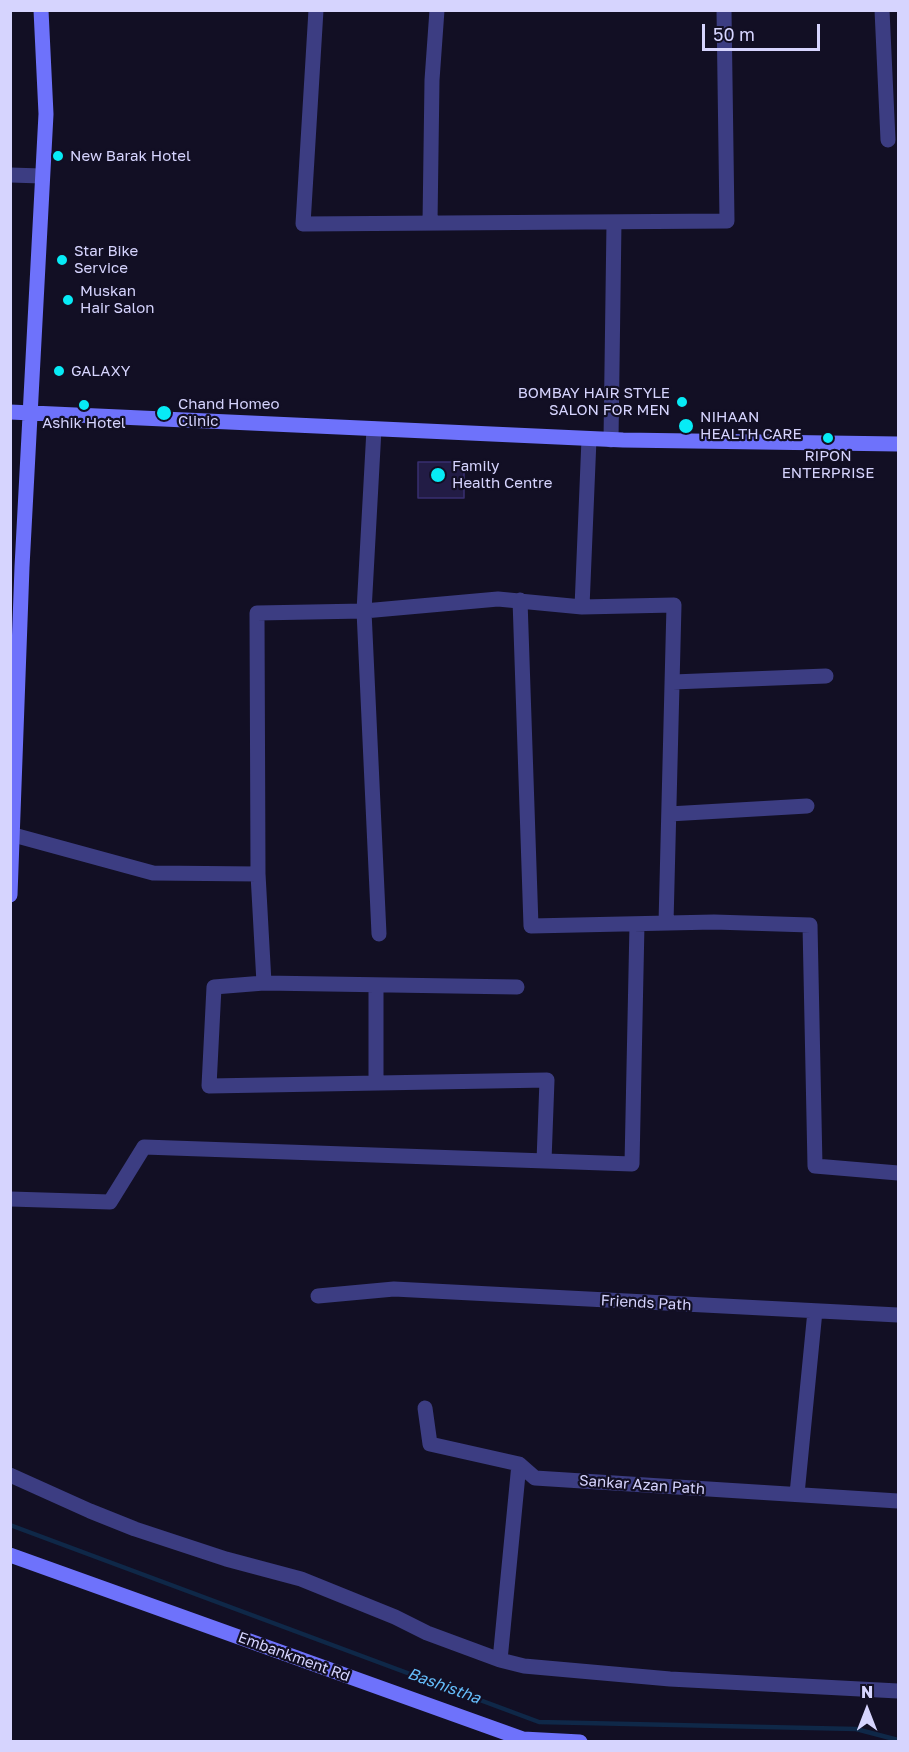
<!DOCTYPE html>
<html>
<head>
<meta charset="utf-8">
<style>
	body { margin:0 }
	#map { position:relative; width:909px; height:1752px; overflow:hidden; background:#120f24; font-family:"Golos Text",sans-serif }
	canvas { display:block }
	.frame { position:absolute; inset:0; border:12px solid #d6d4fe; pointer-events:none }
	.north { position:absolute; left:837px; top:1680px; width:60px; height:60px; -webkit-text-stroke:4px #120f24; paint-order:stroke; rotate:0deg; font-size:16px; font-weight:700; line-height:24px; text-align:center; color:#d6d4fe }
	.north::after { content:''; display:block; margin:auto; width:21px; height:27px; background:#d6d4fe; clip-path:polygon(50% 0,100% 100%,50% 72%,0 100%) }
	.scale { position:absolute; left:702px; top:24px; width:118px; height:27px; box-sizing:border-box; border:3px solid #d6d4fe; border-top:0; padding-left:8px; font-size:18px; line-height:21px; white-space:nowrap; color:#d6d4fe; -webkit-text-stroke:4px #120f24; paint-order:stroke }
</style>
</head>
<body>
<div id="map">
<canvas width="909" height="1752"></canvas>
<div class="frame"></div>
<div class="north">N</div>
<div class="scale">50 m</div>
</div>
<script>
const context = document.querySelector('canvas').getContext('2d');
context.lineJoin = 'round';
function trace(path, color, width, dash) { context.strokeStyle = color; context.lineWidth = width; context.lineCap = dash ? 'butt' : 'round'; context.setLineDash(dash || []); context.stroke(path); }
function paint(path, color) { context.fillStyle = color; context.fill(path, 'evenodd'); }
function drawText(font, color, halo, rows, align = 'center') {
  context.font = font + ' "Golos Text",sans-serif'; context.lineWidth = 4.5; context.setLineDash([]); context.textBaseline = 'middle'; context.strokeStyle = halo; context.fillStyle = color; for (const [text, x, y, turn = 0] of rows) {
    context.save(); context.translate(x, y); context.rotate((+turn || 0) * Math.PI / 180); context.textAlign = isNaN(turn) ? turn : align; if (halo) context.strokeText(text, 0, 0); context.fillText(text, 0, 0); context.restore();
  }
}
const stream = new Path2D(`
	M10,1525L539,1722L856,1729L898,1740`);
const building = new Path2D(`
	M418,462H464V498H418Z`);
const street = new Path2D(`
	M316,10L303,224L727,221L724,10
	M882,10L888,140
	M10,175L42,176
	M430,223L432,80L437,10
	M374,429L364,611L379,934
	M611,440L614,222
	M520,600L531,926L714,922L810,925L815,1166L898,1173
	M582,607L589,439
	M673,682L826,676
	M669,814L807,806
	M10,834L153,873L258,874
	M264,983L214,987L209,1086L547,1080L544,1161
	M517,987L264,983L258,874L257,613L364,611L498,599L582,607L674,605L666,923
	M376,1083V986
	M10,1199L110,1202L144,1147L632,1164L637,924
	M318,1296L394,1289L898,1315
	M425,1408L430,1444L519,1464L535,1478L898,1501
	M519,1464L500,1660L524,1666L670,1679L898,1691
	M10,1475L90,1511L135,1529L226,1559L301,1579L395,1617L427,1633L500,1660
	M797,1494L815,1311`);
const secondary = new Path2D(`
	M10,412L623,440L898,444
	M10,895L22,567L46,114L41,10
	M10,1555L523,1739L580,1742`);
const markers = [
	[58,156,6,"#07ebf6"],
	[62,260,6,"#07ebf6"],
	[68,300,6,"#07ebf6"],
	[59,371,6,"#07ebf6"],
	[682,402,6,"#07ebf6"],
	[84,405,6,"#07ebf6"],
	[164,413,8,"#07ebf6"],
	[686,426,8,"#07ebf6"],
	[828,438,6,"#07ebf6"],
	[438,475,8,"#07ebf6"]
];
const poiNames = [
	["New Barak Hotel",70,156],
	["Star Bike",74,251],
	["Service",74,268],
	["Muskan",80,291],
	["Hair Salon",80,308],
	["GALAXY",71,371],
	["BOMBAY HAIR STYLE",670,393,"right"],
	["SALON FOR MEN",670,410,"right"],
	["Chand Homeo",178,404],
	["Clinic",178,421],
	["NIHAAN",700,417],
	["HEALTH CARE",700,434],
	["Ashik Hotel",84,423,"center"],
	["RIPON",828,456,"center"],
	["ENTERPRISE",828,473,"center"],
	["Family",452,466],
	["Health Centre",452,483]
];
const streetNames = [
	["Friends Path",646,1303,3],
	["Sankar Azan Path",642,1485,4],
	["Embankment Rd",294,1657,20]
];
const waterNames = [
	["Bashistha",444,1686,20]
];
trace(stream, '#0f2848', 4.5);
paint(building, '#221c45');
trace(building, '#382f70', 1.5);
trace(street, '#3c3d82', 15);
trace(secondary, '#6e72fb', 15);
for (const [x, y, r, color] of markers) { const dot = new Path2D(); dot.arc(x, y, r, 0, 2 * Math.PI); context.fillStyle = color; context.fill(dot); trace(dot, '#120f24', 2); }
drawText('15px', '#d6d4fe', '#120f24', poiNames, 'left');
drawText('15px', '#d6d4fe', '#120f24', streetNames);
drawText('italic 16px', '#65bdfa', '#120f24', waterNames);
</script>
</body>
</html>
